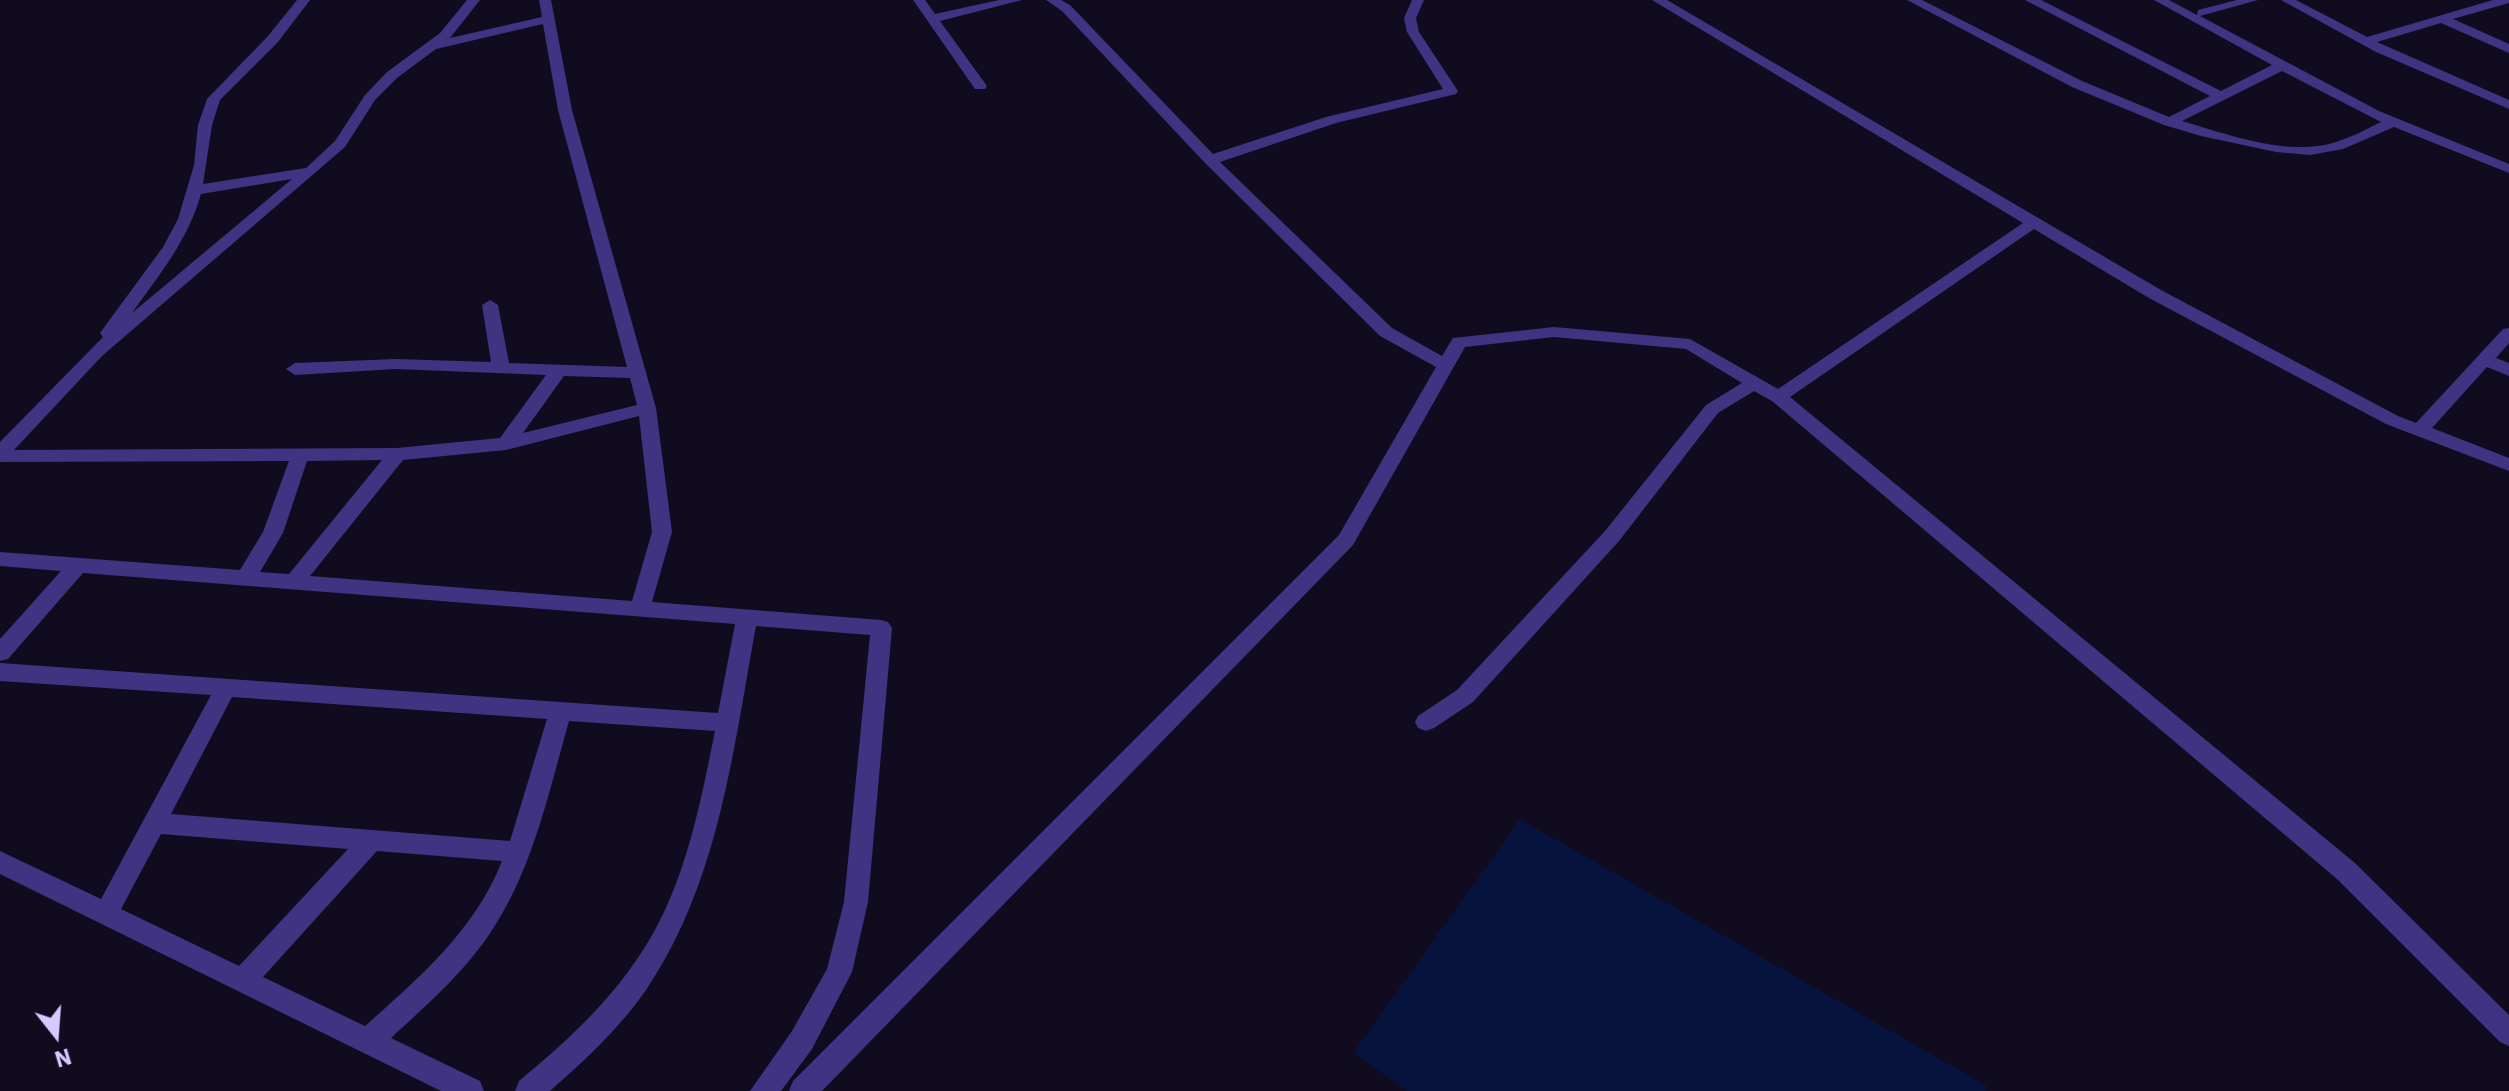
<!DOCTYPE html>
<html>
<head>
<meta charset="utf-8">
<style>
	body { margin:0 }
	#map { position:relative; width:2509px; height:1091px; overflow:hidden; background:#110b1f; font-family:"IBM Plex Sans",sans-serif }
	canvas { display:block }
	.north { position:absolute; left:16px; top:995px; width:80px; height:80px; -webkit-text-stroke:6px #110b1f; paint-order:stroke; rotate:163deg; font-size:22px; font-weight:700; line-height:32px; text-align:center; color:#d6c9ff }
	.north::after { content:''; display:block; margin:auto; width:28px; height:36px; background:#d6c9ff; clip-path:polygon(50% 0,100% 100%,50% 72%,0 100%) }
</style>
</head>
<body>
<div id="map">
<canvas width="2509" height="1091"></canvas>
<div class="north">N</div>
</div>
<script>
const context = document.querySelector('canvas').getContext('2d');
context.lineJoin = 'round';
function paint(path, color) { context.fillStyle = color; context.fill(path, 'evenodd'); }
const water = new Path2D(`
	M1520,819L1987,1086L1985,1091H1407L1353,1053Z`);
const minor = new Path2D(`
	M297,0H310L278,42L220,100L212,125L203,184L306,168L335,141L365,95L387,72L440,33L467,0H480L450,38L542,17L539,0H551L572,110L656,408L672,532L652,602L881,620L888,622L892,628L868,902L852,972L812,1049L781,1091H750L792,1031L827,969L844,902L870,635L756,626C733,751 719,882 646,990C620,1028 584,1061 550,1091H515L519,1081C570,1039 618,994 651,937C687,875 701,800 715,731L569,721C549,791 534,865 494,927C467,970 428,1004 391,1038L480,1081L484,1091H441L0,874V851L101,899L211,695L0,681V663L718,713L735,624L83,573L8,659L0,661V639L61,571L0,566V552L240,570L263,532L289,461L0,462V442L103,337L100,333L163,247L178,219L194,165L198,125L207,99L268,36ZM543,24L558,110L627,367L509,363L498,305L490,300L482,305L491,362L396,359L295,363L286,369L295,375L396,369L546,375L500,438L397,448L14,450L102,356L345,147L375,100L397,78L436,49ZM292,179L132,313C160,274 188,240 201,194ZM564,376L630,378L637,405L523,433ZM639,416L652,532L632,601L310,576L403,460L506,450ZM382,460L289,574L260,572L283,533L307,461ZM232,697L547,719L510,841L171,814ZM161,834L348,849L239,966L121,909ZM377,851L502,861C475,930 419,978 365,1026L263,977Z
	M913,0H925L935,14L999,0H1022L940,21L987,86L985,89H975Z
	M1046,0H1061L1070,5L1213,154L1326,117L1443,89L1407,32L1404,18L1412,0H1424L1416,18L1419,32L1458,91L1456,94L1336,123L1220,162L1392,328L1442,356L1453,338L1554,327L1690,339L1778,389L2023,223L1652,0H1667L2161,290L2398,416L2416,423L2503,329L2509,328V343L2496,358L2509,363V376L2487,367L2432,428L2509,458V471L2386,424L2149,298L2034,229L1790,397L2355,863L2509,1015V1046L2500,1042L2337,879L1772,401L1754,391L1718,413L1619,541L1473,702L1434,728L1426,731L1418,728L1415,722L1418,716L1457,690L1605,531L1706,405L1742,383L1686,349L1554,337L1465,347L1353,545L822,1091H789L793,1081L1339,535L1436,367L1380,336L1205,163L1062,11Z
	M1907,0H1922L2082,81L2169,117L2210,96L2025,0H2041L2221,91L2272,65L2154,0H2169L2197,15L2198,10L2237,0H2258L2200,16L2379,111L2509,164V173L2394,127L2343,149L2310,155L2276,152L2201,136L2164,125L2072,87ZM2282,71L2381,122C2365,130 2348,139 2329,144C2283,155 2226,134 2182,121Z
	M2281,0H2296L2367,37L2493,0H2509V3L2453,19L2509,44V53L2441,23L2377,42L2509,100V109L2376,52Z`);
paint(water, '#06133d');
paint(minor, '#403381');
</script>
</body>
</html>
